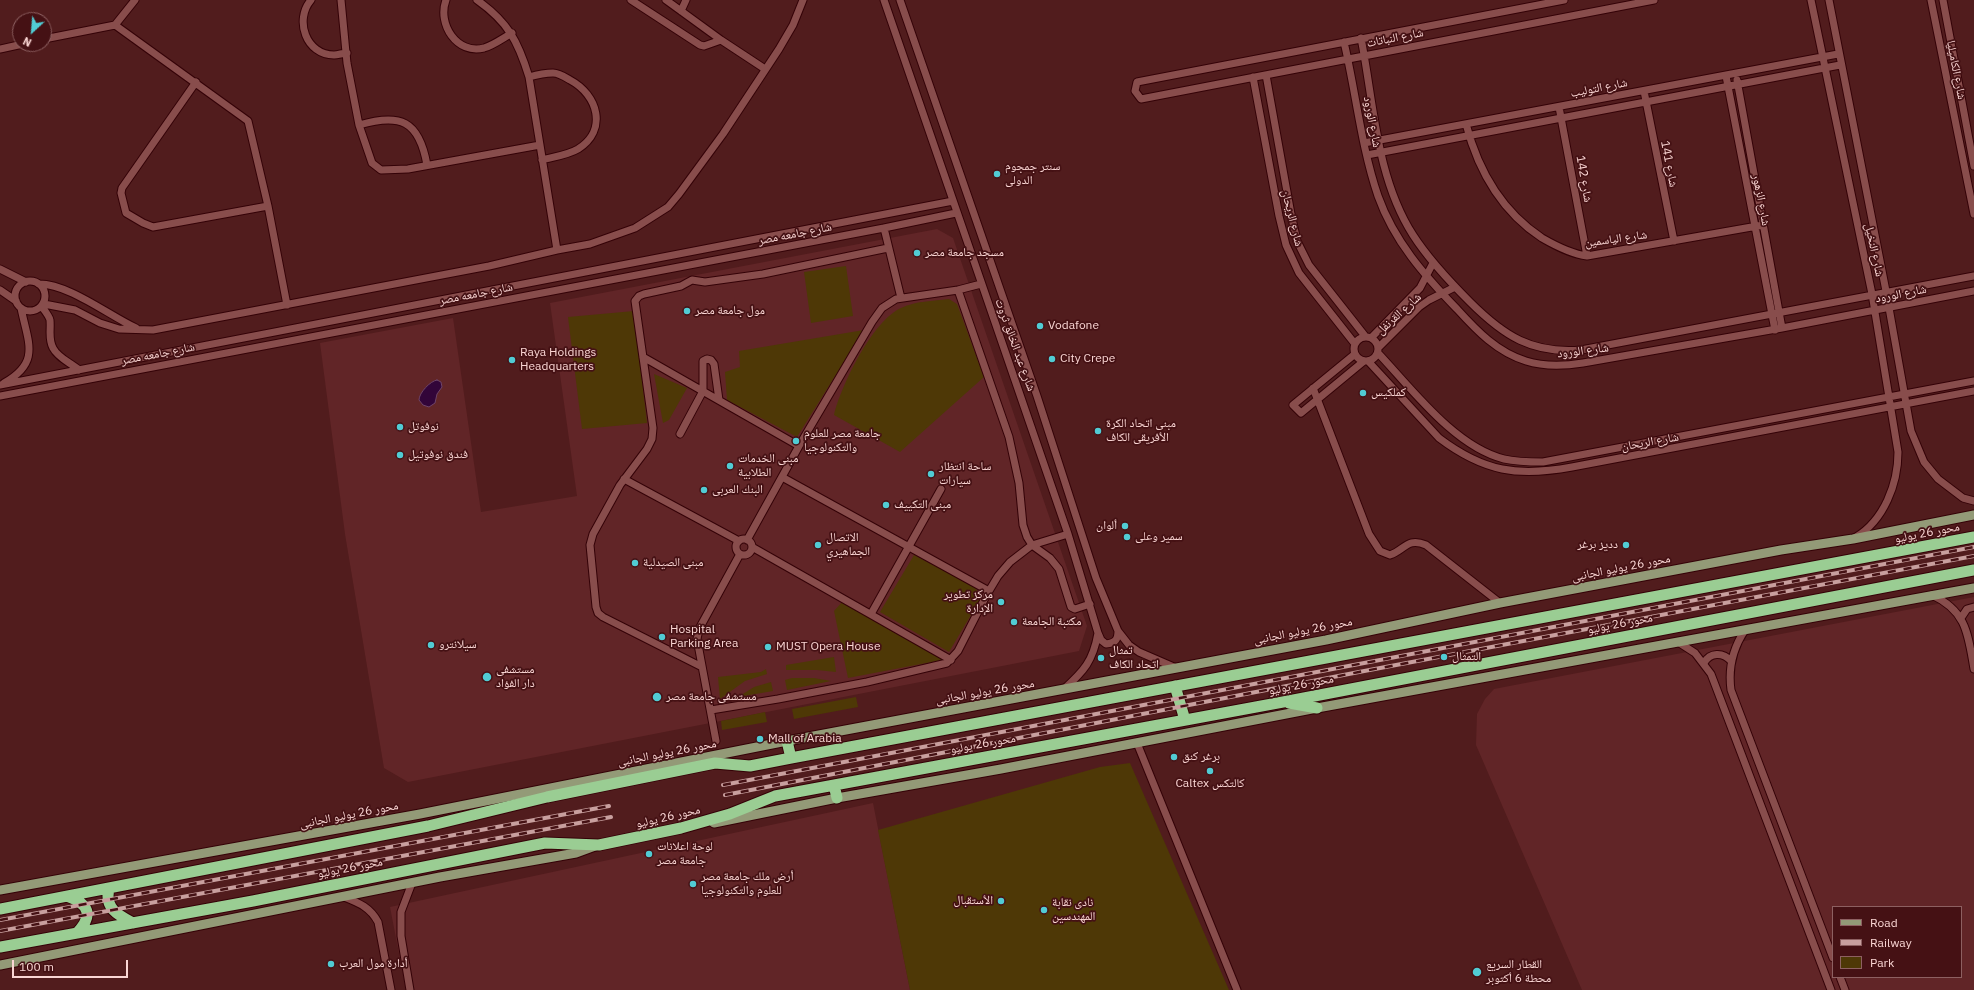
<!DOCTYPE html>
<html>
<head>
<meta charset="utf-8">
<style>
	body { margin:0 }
	#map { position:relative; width:1974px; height:990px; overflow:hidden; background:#511c1d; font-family:"IBM Plex Sans",sans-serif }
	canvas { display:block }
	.legend { position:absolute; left:1832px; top:906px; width:130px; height:72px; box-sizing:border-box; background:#451114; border:1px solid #8d6061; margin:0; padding:5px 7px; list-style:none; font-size:12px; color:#fad6d4 }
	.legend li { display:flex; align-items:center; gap:8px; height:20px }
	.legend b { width:20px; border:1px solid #8d6061 }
	.north { position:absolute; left:12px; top:12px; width:40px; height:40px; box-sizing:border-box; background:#451114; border:1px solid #8d6061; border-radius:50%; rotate:206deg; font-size:11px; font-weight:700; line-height:16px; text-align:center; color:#fad6d4 }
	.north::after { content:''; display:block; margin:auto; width:14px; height:18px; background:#51ccd4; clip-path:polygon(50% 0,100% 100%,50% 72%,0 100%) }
	.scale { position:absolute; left:12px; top:960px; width:116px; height:18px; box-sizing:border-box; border:2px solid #fad6d4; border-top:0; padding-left:5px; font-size:12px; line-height:14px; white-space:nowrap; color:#fad6d4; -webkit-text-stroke:3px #451114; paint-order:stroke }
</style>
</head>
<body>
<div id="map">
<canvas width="1974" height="990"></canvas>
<ul class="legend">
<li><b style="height:5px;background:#939a77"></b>Road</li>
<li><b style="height:5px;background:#c89f9e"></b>Railway</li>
<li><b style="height:11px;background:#4e3806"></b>Park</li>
</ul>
<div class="north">N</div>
<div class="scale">100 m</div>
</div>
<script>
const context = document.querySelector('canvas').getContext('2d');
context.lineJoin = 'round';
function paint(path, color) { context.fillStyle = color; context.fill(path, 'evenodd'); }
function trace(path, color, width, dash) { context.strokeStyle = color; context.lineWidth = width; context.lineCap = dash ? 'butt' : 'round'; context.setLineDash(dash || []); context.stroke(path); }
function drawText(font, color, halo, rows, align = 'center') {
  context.font = font + ' "IBM Plex Sans","Noto Naskh Arabic",sans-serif'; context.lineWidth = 3.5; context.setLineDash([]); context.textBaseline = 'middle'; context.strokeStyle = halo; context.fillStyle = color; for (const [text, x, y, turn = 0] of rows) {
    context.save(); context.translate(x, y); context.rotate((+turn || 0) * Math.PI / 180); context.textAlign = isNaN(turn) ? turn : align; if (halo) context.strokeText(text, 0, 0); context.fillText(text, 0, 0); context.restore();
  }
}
const built = new Path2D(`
	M937,229L953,238L1087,626L1079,651L408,782L384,768L345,534L320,343L453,318L481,512L577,496L550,303Z
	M1974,597V990H1582L1476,745L1477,714L1485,699L1494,689ZM1833,907H1961V977H1833Z
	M873,803L910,990H406L390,907Z`);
const green = new Path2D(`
	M846,266L853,316L811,323L804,272Z
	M949,299L957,304L984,377L900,452L834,415C841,386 872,321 901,308C915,301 933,301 949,299Z
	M634,311L647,423L582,429L568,317Z
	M864,330L797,437L727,400L725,372L740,367L739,351Z
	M654,374L687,388L669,420L663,423Z
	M914,555L975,587L981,598L949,652L880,612Z
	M843,601L943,657L942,660L848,678L834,611Z
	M834,657L836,672L817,670H786V665Z
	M766,669L767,674L745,681L720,699L718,677L761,672Z
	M792,678H814L831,681L787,690L785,680Z
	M771,682L773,691L738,697L754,687Z
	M856,697L858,707L794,719L792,709Z
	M765,712L767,722L722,730L721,721Z
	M1130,763L1229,990H910L878,830L1100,767Z`);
const water = new Path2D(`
	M437,380L441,382L442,387L437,394L435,403L429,407L423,405L419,400C419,393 430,381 437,380Z`);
const minor = new Path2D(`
	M311,0C294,20 306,55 334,55C338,55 343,53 347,53
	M341,0L347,63L359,125L372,163L381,170L408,169L540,145
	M446,0C437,24 457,55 484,48C494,45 503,38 512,33
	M477,0C508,22 518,41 529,77L557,250
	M631,0L700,45L704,46L721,40
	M666,0L721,40L765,69
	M884,0L1068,534L1098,633C1093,661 1084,671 1064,689
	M900,0L1037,396L1096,578L1118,631L1129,645L1139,652L1176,668
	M1564,0L1137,82L1135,91L1141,99L1654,0
	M1811,0L1872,294L1898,452C1898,484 1884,520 1856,537
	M1829,0L1886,291L1911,431L1924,462L1938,479L1963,498L1974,501
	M1931,0L1974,214
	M1943,0L1974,166
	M681,11L686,0
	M115,25L248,121L268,206L287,305
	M1361,38C1374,104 1376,177 1413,235C1429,260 1449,281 1470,302C1504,336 1532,354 1581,350L1974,276
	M44,39L115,25L135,0
	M1344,42C1356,93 1361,146 1378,196C1394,241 1424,275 1457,309C1477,331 1497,352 1526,361C1545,367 1564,366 1583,363L1782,328L1974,291
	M0,49L23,44
	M1266,75L1291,214L1297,241L1309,265L1365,336
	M1726,76L1775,330
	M529,77C536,75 545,73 553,73C559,73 565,77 570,80C598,95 608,130 578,149C568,155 553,157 542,160
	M1253,77L1279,216L1286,245L1299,273L1355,344
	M1737,80L1782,328
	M196,82L122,188L121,193L126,213L143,223L153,227L268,206
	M1644,91L1674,241
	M1559,107L1587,256
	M1466,124C1478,170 1501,211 1542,238C1556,246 1571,254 1587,256L1763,225
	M359,125C400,113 419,120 427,165
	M1364,143L1838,54
	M1367,155L1840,65
	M884,228L901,298
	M0,269L26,282
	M15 296a15 15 0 1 1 30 0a15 15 0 1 1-30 0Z
	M39,284C69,284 108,315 136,328
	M0,290L16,301
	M958,290L1009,437L1019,483L1023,525L1027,537L1032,545L1050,558L1059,569L1071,607L1075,609L1090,604
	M44,304L75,310L100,323L119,329L153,330L489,266L557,250L590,244L635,228L668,207L679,194L723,134L779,49L793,25L803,0
	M42,307C45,311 49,316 50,320C51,330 48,339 53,348C58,358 71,363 79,370
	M1354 349a12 12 0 1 1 24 0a12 12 0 1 1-24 0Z
	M1372,337L1420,288L1433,263
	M1379,347L1419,307L1429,300L1455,287
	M1378,353C1412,389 1455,447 1504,459C1517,462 1530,462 1543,462L1974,381
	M1355,354L1293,405L1301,413L1364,361
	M643,357L799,446
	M1368,361L1439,438C1484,472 1518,477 1572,467L1974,391
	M4,383C41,362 28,343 21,308
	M0,385L953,201
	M1313,388L1369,534L1380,551L1390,555C1405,550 1407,537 1426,545L1500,603
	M0,396L884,228L956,213
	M680,434L703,391V361L707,359L711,360L714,364L719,400
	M782,477L989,591
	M624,479L739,541
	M736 547a8 8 0 1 1 16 0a8 8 0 1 1-16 0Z
	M747,540L799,446L872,322L882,308L896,299L958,290L981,284
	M752,547L951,660
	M1932,595C1967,611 1968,635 1974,669
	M871,614L941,489
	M1961,618L1967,609L1974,607
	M1745,630C1733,648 1728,668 1731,690L1833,958
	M1098,633L1101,640L1106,644C1115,643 1118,640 1118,631
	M1678,642L1695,653L1711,674L1831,990
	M1704,663C1710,652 1723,652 1731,661
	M702,667L603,617L598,613L596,607L590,545L593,534L620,485L647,449L652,439L653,428L635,301L639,296L644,294L681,286L692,280L705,282L763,274L888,248
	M711,710L778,699L867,682L947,663L958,651L986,596L998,576L1010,562L1032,545L1068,534
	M716,741L697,639L699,629L740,554
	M1137,743L1237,990
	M344,897C359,903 370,907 378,922L391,990
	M1840,977L1845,990
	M410,990L401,936V912L412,883`);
const major = new Path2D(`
	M714,823L837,798L1001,769L1317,708L1974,588
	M0,890L420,814L787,741L1326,640L1500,603L1781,550L1853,539L1974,515
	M0,965L440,877L576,853L595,846`);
const highway = new Path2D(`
	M1175,686L1185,720
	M1289,703L1317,708
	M787,741L791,758
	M834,785L837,798
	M109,889C104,908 118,915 133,923
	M67,896C89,904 94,915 77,933
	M0,909L428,826L547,797L715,763L750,766L791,758L1974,537
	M0,947L253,901L545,843L599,845L681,828L730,814L775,796L1283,702L1974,570`);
const rail = new Path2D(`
	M723,785L1974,547
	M725,795L1359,672L1974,556
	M0,920L609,806
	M0,931L611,817`);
const markers = [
	[997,174,4,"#51ccd4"],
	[917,253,4,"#51ccd4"],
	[687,311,4,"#51ccd4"],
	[1040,326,4,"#51ccd4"],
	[1052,359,4,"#51ccd4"],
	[512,360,4,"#51ccd4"],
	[1363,393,4,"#51ccd4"],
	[400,427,4,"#51ccd4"],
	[1098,431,4,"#51ccd4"],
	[796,441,4,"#51ccd4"],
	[400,455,4,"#51ccd4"],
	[730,466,4,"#51ccd4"],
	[931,474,4,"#51ccd4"],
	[704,490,4,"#51ccd4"],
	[886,505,4,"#51ccd4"],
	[1125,526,4,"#51ccd4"],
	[1127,537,4,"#51ccd4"],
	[818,545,4,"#51ccd4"],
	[1626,545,4,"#51ccd4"],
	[635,563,4,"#51ccd4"],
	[1001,602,4,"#51ccd4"],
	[1014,622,4,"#51ccd4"],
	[662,637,4,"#51ccd4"],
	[431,645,4,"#51ccd4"],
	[768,647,4,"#51ccd4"],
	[1444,657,4,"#51ccd4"],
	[1101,658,4,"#51ccd4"],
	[487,677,5,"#51ccd4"],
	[657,697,5,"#51ccd4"],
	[760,739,4,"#51ccd4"],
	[1174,757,4,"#51ccd4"],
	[1210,771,4,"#51ccd4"],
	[649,854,4,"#51ccd4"],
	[693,884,4,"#51ccd4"],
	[1001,901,4,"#51ccd4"],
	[1044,910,4,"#51ccd4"],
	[331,964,4,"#51ccd4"],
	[1477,972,5,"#51ccd4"]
];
const streetNames = [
	["شارع النباتات",1395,38,-11],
	["شارع الكاميليا",1956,70,79],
	["شارع التوليب",1599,88,-11],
	["شارع الورود",1372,122,79],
	["شارع 141",1669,164,79],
	["شارع 142",1584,179,80],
	["شارع الزهور",1761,200,79],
	["شارع الريحان",1292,218,76],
	["شارع جامعه مصر",795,234,-11],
	["شارع الياسمين",1616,239,-8],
	["شارع النخيل",1874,250,78],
	["شارع جامعه مصر",476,294,-11],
	["شارع الورود",1901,294,-11],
	["شارع القرنفل",1399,314,-42],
	["شارع عبد الخالق ثروت",1015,345,70],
	["شارع الورود",1583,351,-7],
	["شارع جامعه مصر",158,354,-11],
	["شارع الريحان",1650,442,-10],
	["محور 26 يوليو",1927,533,-11],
	["محور 26 يوليو الجانبى",1621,568,-11],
	["محور 26 يوليو",1620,624,-11],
	["محور 26 يوليو الجانبى",1303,631,-11],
	["محور 26 يوليو",1301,685,-11],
	["محور 26 يوليو الجانبى",985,692,-10],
	["محور 26 يوليو",983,744,-10],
	["محور 26 يوليو الجانبى",667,753,-11],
	["محور 26 يوليو الجانبى",349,815,-11],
	["محور 26 يوليو",668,817,-13],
	["محور 26 يوليو",350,868,-11]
];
const poiNames = [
	["سنتر جمجوم",1005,167],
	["الدولى",1005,181],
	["مسجد جامعة مصر",925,253],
	["مول جامعة مصر",695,311],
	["Vodafone",1048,326],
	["Raya Holdings",520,353],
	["Headquarters",520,367],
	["City Crepe",1060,359],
	["كملكيس",1371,393],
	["مبنى اتحاد الكرة",1106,424],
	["الأفريقى الكاف",1106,438],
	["نوفوتل",408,427],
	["جامعة مصر للعلوم",804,434],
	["والتكنولوجيا",804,448],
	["فندق نوفوتيل",408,455],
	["مبنى الخدمات",738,459],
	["الطلابية",738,473],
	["ساحة انتظار",939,467],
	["سيارات",939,481],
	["البنك العربى",712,490],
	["مبنى التكييف",894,505],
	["ألوان",1117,526,"right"],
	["سمير وعلى",1135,537],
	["الاتصال",826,538],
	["الجماهيري",826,552],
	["دديز برغر",1618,545,"right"],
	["مبنى الصيدلية",643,563],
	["مركز تطوير",993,595,"right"],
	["الإدارة",993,609,"right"],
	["مكتبة الجامعة",1022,622],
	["Hospital",670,630],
	["Parking Area",670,644],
	["سيلانترو",439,645],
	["MUST Opera House",776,647],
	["تمثال",1109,651],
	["اتحاد الكاف",1109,665],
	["التمثال",1452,657],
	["مستشفى",496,670],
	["دار الفؤاد",496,684],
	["مستشفى جامعة مصر",666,697],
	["Mall of Arabia",768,739],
	["برغر كنق",1182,757],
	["Caltex كالتكس",1210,784,"center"],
	["لوحة اعلانات",657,847],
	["جامعة مصر",657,861],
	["أرض ملك جامعة مصر",701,877],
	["للعلوم والتكنولوجيا",701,891],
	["الأستقبال",993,901,"right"],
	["نادى نقابة",1052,903],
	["المهندسين",1052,917],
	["أدارة مول العرب",339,964],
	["القطار السريع",1486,965],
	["محطة 6 أكتوبر",1486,979]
];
paint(built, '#612527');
paint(green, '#4e3806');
paint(water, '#320539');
trace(water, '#6e4468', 1);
trace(minor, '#340207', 9);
trace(major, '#340207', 11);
trace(highway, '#340207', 13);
trace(minor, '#884d4c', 7);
trace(major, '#939a77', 9);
trace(highway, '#9acd93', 11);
trace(rail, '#c89f9e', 4);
trace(rail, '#451114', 2.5, [8]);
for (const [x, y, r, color] of markers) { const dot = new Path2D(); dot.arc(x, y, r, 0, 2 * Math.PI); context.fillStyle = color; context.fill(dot); trace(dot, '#451114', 1.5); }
drawText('12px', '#fad6d4', '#451114', streetNames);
drawText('12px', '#fad6d4', '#451114', poiNames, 'left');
</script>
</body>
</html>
